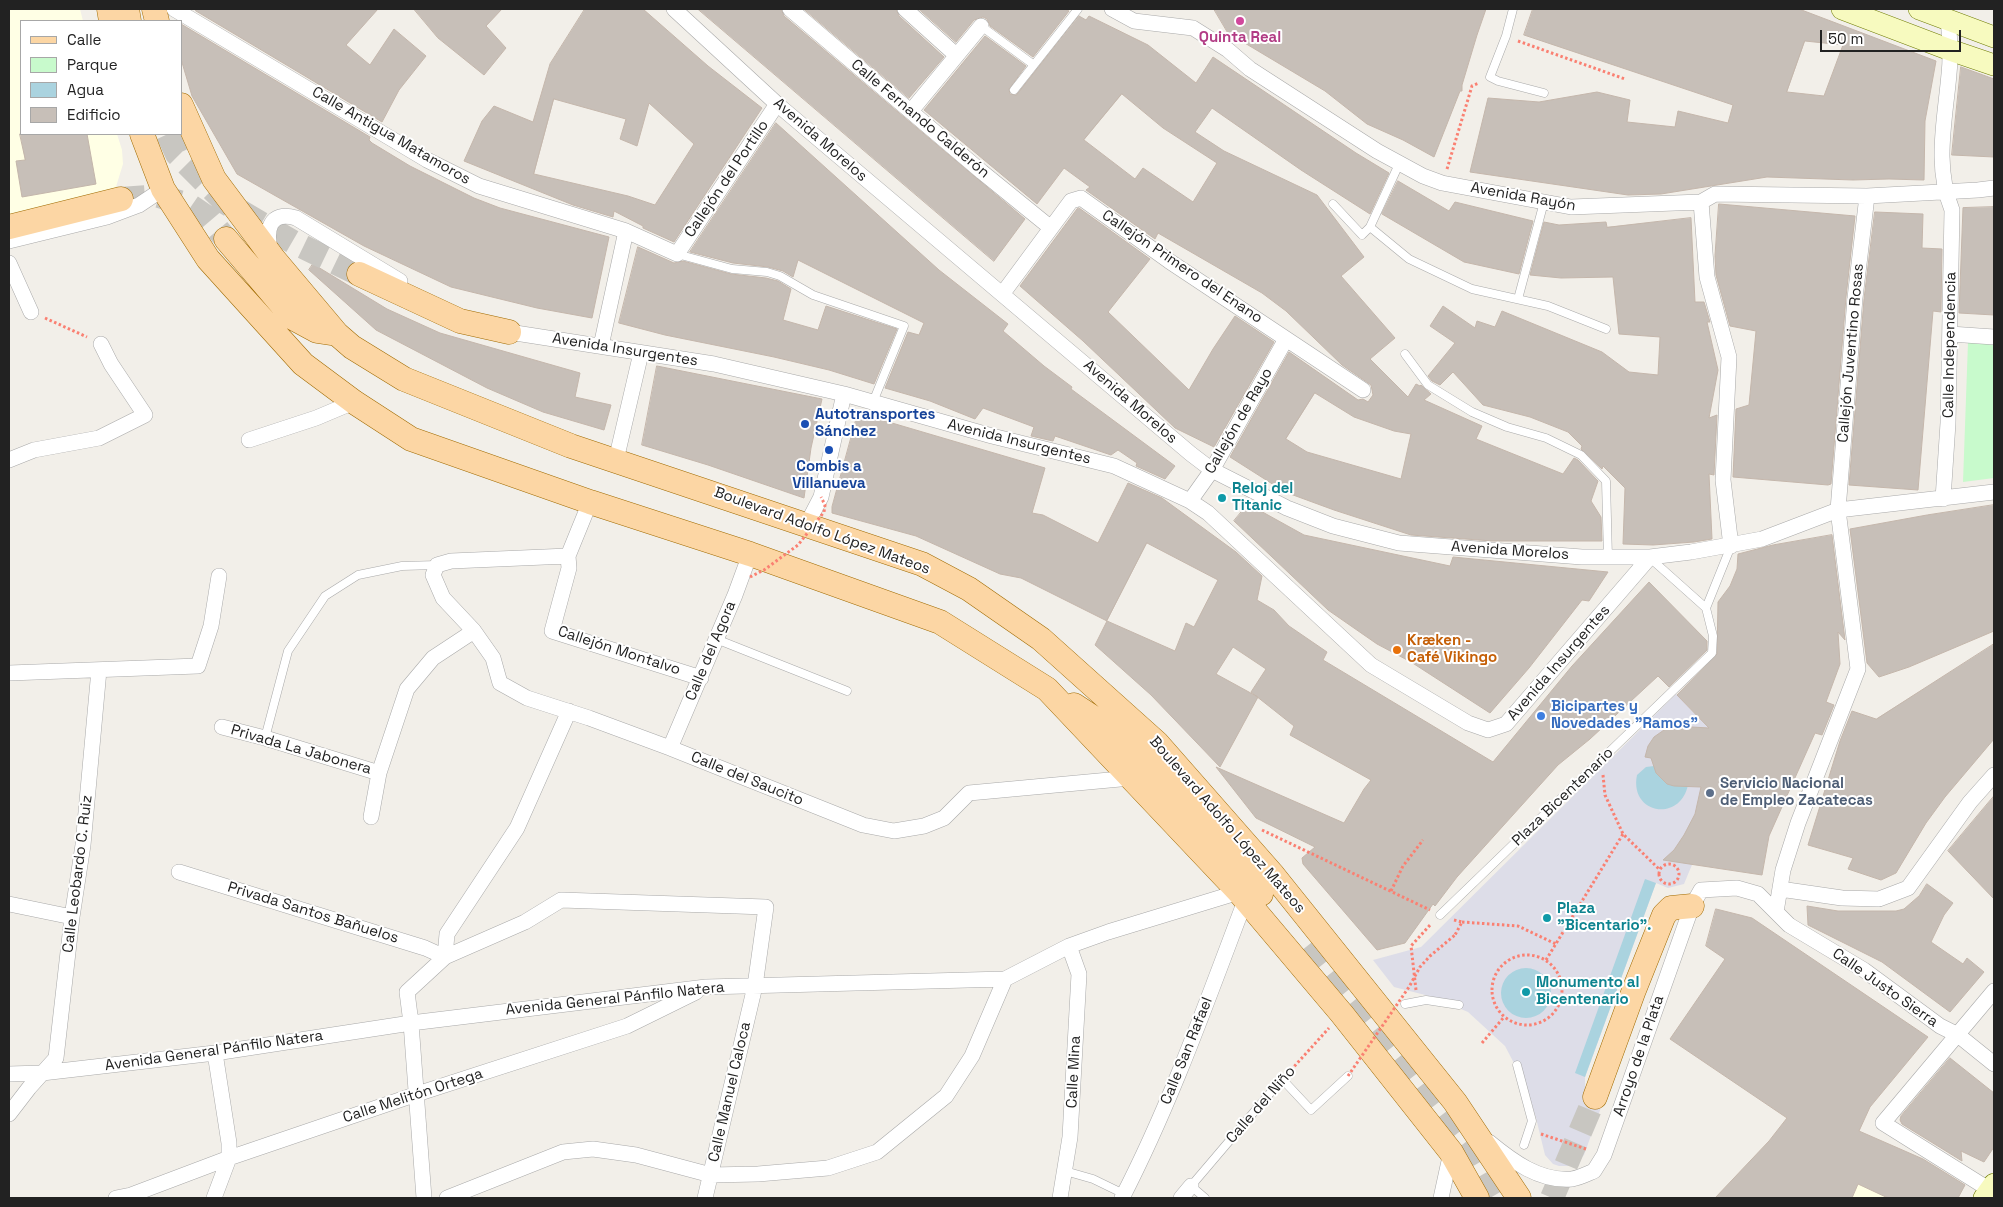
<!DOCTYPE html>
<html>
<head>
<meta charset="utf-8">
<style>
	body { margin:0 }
	#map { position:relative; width:2003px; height:1207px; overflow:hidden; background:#f2efe9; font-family:"Space Grotesk",sans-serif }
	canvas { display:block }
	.frame { position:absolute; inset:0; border:10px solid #222; pointer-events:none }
	.legend { position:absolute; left:20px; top:20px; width:162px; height:115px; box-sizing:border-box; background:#fff; border:1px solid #a7a7a7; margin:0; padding:6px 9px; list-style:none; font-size:15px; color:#222 }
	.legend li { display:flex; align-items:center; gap:10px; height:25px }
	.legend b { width:25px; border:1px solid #a7a7a7 }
	.scale { position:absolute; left:1820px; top:30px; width:141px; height:22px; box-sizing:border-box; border:2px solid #222; border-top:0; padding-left:6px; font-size:15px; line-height:18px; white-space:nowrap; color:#222; -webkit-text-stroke:4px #fff; paint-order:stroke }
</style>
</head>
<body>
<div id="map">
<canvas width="2003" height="1207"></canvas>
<div class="frame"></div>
<ul class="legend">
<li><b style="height:6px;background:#fcd6a4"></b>Calle</li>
<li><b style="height:14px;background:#c8facc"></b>Parque</li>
<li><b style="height:14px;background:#aad3df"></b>Agua</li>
<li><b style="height:14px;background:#c7bfb8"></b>Edificio</li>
</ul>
<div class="scale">50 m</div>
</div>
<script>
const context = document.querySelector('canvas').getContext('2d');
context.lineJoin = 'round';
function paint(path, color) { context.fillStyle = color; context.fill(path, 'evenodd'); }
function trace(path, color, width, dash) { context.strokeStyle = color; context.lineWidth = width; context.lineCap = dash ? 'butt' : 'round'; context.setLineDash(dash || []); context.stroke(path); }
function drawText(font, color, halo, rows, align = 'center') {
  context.font = font + ' "Space Grotesk",sans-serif'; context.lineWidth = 4; context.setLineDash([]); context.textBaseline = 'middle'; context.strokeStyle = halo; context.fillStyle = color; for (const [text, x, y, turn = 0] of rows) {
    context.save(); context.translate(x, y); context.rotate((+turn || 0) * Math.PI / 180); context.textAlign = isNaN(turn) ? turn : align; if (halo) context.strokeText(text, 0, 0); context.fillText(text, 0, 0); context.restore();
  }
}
const education = new Path2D(`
	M9,9H80L83,21H21V134H117L122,150L123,164L115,190L9,218Z
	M1858,1184L1888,1198H1852Z`);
const park = new Path2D(`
	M1968,342L1994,344V478L1963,482Z`);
const plaza = new Path2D(`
	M1676,694L1742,761L1716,807L1684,884L1668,888L1656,883L1585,1077V1094L1608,1088L1584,1155L1575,1164L1570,1166H1559L1553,1164L1545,1155L1536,1118L1526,1086L1505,1046L1468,1012L1433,997L1394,987L1373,960L1421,947Z`);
const water = new Path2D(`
	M1654,766C1660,782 1671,789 1688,785C1680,823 1629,814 1637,775L1646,767Z
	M1645,879L1656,883L1585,1077L1575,1073Z
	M1501 993a25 25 0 1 1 50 0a25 25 0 1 1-50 0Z`);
const building = new Path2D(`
	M195,9H378L346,45L370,65L394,29L426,56L399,90L382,122L196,11Z
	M414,9H502L486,26L506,48L484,75L438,38Z
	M585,9H643L708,66L762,108L674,242L643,228V226L614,211L613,217L573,205L464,161L482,121L494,106L533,122L550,64ZM554,99L626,119L620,139L637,146L649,103L694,144L655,205L628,196L534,174Z
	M698,9H781L784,16L1025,219L994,261Z
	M804,9H896L899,16L944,57L909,98Z
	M919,9H1065L1069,11L1033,57L990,26L987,19L983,17L974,20L956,42Z
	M1214,9H1486L1477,35L1462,85V91H1460L1434,157L1403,140L1367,124L1325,91L1228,33Z
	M1533,9H1799L1936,61L1925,121L1924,180L1889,179L1853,180L1767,177L1661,194L1628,195L1470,172L1488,98L1539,102L1597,92L1630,100L1627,122L1675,127L1678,111L1728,123L1733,105L1524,35ZM1805,41L1843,45L1824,96L1787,92Z
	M1079,16L1086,20L1089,16L1148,45L1196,83L1213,57L1356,153L1389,173L1370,214L1301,170L1212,108L1195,132L1224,151L1317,195L1364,257L1341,276L1395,338L1370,359L1408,397L1416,384L1420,386L1421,385L1431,394L1424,400L1482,426L1476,439L1563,474L1574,458L1578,460L1598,481L1591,501L1601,517L1602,541H1492L1411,535L1334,510L1285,492L1230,457L1289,352L1358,400L1363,399L1368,402L1373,395L1371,385L1342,365L1286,311L1262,293L1158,233L1155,239L1086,190L1090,187L1064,168L1037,204L924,110L985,36L1026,66L1009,89L1010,94L1016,95ZM1122,94L1163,128L1217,163L1193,202L1143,168L1135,179L1084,140ZM1315,393L1354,417L1394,431L1411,434L1401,479L1307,452L1286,439Z
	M181,24L370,137L369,140L372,143L410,166L474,198L500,208L609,237L592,318L537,308L451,287L364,246L237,174L192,96L181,59Z
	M1961,67L1994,79V157L1952,155Z
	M776,123L939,270L1008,324L1003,331L1044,366L1072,387L1071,389L1175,466L1165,479L1136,466L1137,463L1118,450L1111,455L1055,436L1053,441L1031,436L1034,427L983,408L975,419L930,401L885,388L908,332L919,335L924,323L798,260L793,277L783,271L768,267L733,263L690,252Z
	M20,134H87L96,184L22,197L16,161L25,160Z
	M1398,181L1449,211L1455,202L1533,221L1519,274L1464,262L1382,214Z
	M1719,204L1855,216L1846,297L1831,484L1828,485L1733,477L1736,409L1749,405L1756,331L1730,326L1716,275L1715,256Z
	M1994,207V315L1959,313L1963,208Z
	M1079,208L1150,259L1108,312L1189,390L1213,349L1235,316L1274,342L1214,447L1175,428L1083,341L1020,286L1077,209Z
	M1875,212L1923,214L1922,248L1942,249L1941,312L1933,311L1918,490L1849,485L1864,299Z
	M1691,218L1695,302H1704L1710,322H1707L1718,370L1709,418L1717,415L1714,475L1709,474L1712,539L1694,542L1653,545L1623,544L1625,488L1603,466L1602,469L1581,449L1582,446L1568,432L1530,417L1483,405L1453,372L1440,385L1432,381L1428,376L1455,343L1430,326L1443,306L1475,328L1477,321L1495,327L1502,311L1602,352L1629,372L1658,375L1660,337L1619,334L1613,277L1561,278L1530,275L1544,222L1559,225L1606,222L1607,227Z
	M638,247L674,263L683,261L731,274L766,278L778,281L791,289L783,320L818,330L826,306L897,329L874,384L829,370L774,357L665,335L619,323Z
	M313,264L387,309L440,333L580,373L575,397L611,405L604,430L543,412L487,388L376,330L309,270Z
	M657,366L822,399L811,448L804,498L708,465L642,445Z
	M858,413L1045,468L1032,513L1043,515L1098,543L1128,483L1162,498L1236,552L1262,576L1257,600L1274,610L1289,626L1327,652L1323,660L1493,762L1572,666L1649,582L1707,641V650L1669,687L1658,676L1590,739L1558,765L1457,877L1435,906L1433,904L1405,943L1377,950L1303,864L1302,858L1315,847L1256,818L1216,767L1344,823L1364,789L1371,780L1290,735L1294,726L1251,692L1266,669L1233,647L1216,674L1258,697L1220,767L1151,695L1095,645L1107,621L1021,578L1000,574L916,536L832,513V507ZM1147,543L1218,580L1194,627L1186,623L1175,651L1107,621Z
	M1248,504L1304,535L1450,566L1453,557L1608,572L1589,601L1582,600L1529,668L1490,713L1411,662L1377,644L1328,610L1234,521Z
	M1994,505V631L1909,667L1879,677L1867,663L1850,529L1927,515Z
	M1832,535L1845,640L1838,632L1840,664L1826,702L1834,705L1822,735L1815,733L1769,836L1762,875L1663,860L1674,850L1684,835L1695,814L1701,787L1674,786L1667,784L1656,773L1651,758L1645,757L1648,746L1654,737L1664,730L1675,726L1709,728L1677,695L1717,654L1718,602L1730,586L1737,569L1738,554L1773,545Z
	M1994,644V739L1945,797L1926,823L1896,873L1881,880L1848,869L1853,858L1808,845L1840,741L1852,711L1876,719Z
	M1994,796V899L1948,851Z
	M1927,884L1953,903L1944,915L1931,942L1963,964L1967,958L1984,972L1950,1012L1882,962L1808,925L1807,906L1838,911H1896L1904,909L1919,896Z
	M1716,909L1752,918L1928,1037L1870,1107L1859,1131L1923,1159L1965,1185L1958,1198H1888L1858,1184L1852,1198H1715L1769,1141L1787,1118L1670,1039L1725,959L1706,946Z
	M1950,1058L1994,1093V1147L1984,1162L1961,1151L1962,1161L1902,1124L1900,1120L1901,1116Z`);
const primaryTunnel = new Path2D(`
	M168,134L177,154L226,203L293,242L359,274
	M121,199L159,196L189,205L208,218L226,239
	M1306,947L1401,1065L1468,1153L1494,1198
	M1552,1198L1595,1097`);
const path = new Path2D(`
	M1518,41L1625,79
	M1447,169L1472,86L1479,83
	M45,318L87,337
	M1603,775L1605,795L1623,834L1659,869
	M1262,830L1430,910
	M1659 874a10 10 0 1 1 20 0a10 10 0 1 1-20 0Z
	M1391,891L1403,866L1423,840
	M1454,920L1462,922L1455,935
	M1462,922L1518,926L1556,944
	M1492 990a35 35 0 1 1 70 0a35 35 0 1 1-70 0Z
	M1546,960L1623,834
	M1416,990L1411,946L1431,924
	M1482,1043L1504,1017
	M1291,1070L1329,1028
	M1541,1134L1586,1149`);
const lane = new Path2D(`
	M1513,9L1506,36L1490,77L1498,81L1544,93
	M981,26L1034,65
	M1014,90L1078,9
	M1333,204L1362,235L1370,227L1400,162
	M1370,227L1409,259L1472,289L1548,306L1606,329
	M677,254L732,269L767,272L780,276L813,295L904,326L873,402
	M1518,299L1544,202
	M1405,354L1428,385L1472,412L1507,427L1546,438L1581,455L1606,481L1608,558
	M1650,558L1706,608
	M716,639L847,691
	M265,738L288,651L325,596L358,575L402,566L437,565
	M1440,915L1712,653L1713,636L1706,608L1731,546
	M1405,1004L1426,1000L1459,1005
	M1517,1065L1532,1121L1524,1145
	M1065,1171L1093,1179L1124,1194
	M1205,1198L1191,1186L1282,1079L1311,1110L1348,1076`);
const street = new Path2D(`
	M174,9L427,160L479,186L626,231L677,254L777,104
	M674,9L777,104L1191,454L1212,470L1287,508L1333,526L1399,543L1582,557H1650L1691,552L1762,539L1838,510L1994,492
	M790,9L982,172L1051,228
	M905,9L956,55
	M1112,9L1134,21L1193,28L1228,50L1250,69L1377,151L1423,176L1442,183L1571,207L1701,202L1715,194L1867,196L1978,190L1994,188
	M911,111L981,26
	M1701,202L1707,277L1729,357L1723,480L1731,546
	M9,241L107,217L139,205L163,189
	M271,252C265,231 269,210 296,218L400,281
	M9,263L31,312
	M1003,293L1071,201L1081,198L1169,261L1363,390
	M503,329L509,332L714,364L844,394L992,436L1114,466L1190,501L1208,513L1371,665L1468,723L1488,730L1506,724L1650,557
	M1950,334L1994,337
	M601,346L626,231
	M249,440L316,418L354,402
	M9,460L34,450L99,438L145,415L111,364L101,344
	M616,460L641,353
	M1943,499L1948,423L1952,210C1934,165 1945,121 1949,74C1951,56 1950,38 1948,20
	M1190,501L1212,470L1286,339
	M590,502L568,556L451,561L437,565L433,575L443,598L474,631L493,658L500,683L527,698L589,718L670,748L863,825L894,831L924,826L944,818L969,793L1131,778
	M807,524L821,497L844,394
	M568,556L569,568L552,631L701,678
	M9,673L198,666L211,626L219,576
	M222,727L265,738L379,773
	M670,748L735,595L750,554
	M371,817L379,773L407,689L433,658L474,631
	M179,872L425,948L445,957L525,922L561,900L766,907L755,986L705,1198
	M1780,889L1842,898L1879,899L1908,888L1970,802L1994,775
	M9,904L72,917
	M1776,912L1783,870L1798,823L1858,669L1838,510L1855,298L1867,196
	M9,1074L42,1073L215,1053L411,1023L706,987L1005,979L1069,946L1108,932L1239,892
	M9,1114L29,1088L56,1058L72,917L83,845L99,670
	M1489,1142C1512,1161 1540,1182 1572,1179C1579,1178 1587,1174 1594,1171L1604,1155L1692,906L1701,890L1737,888L1758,894L1789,925L1864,970L1940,1026L1958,1035L1994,1064
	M1990,1190L1883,1123L1994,991
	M116,1198L131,1195L229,1158L417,1094L627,1026L696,992
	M214,1198L229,1158V1143L215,1053
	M424,1198L411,1023L407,992L445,957L447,934L517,828L569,711
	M447,1198L563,1152L593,1149L636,1155L711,1175L758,1174L828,1168L877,1152L946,1096L972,1056L1005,979
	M1060,1198L1070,1137L1079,974L1069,946
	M1122,1198C1171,1103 1207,1001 1245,901
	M1181,1198L1191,1186
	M1441,1198L1451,1152`);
const secondary = new Path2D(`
	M1842,9L1950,50L1994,65
	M1919,9L1994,37
	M1984,1198L1994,1184`);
const primary = new Path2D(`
	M109,9L111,21
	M127,9L129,21
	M154,9L157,21
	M181,105L214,179L273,258L337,334L352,347L404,379L571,446L922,564L969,589L1041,639L1157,743L1273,875L1455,1102L1519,1198
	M142,134L163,189L208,259L303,364L354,402L411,439L590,502L750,554L940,622L1047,689L1239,892L1342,1014L1451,1152L1477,1198
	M9,227L121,199
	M226,239L293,318L317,331L337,334
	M359,274L460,321L509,332
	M1074,705L1115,732L1150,766L1261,894
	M1595,1097L1634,990L1664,915L1671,908L1692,906`);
const pathBridge = new Path2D(`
	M750,577L764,570L798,545L824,512L825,505L821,497
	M1348,1076L1409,987L1420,967L1430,956L1455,935`);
const markers = [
	[1240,21,5,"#d1479c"],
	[805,424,5,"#1a4fb4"],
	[829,450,5,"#1a4fb4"],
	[1222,498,5,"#0f9aa8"],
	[1397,650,5,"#e8710a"],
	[1541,716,5,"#3f7fe0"],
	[1710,793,5,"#5c6f8a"],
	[1547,918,5,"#0f9aa8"],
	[1526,992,5,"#0f9aa8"]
];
const hotelNames = [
	["Quinta Real",1240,38]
];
const streetNames = [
	["Calle Fernando Calderón",920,119,40],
	["Calle Antigua Matamoros",391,136,30],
	["Avenida Morelos",820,140,41],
	["Callejón del Portillo",727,179,-56],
	["Avenida Rayón",1523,197,10],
	["Callejón Primero del Enano",1182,267,34],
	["Calle Independencia",1950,345,-89],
	["Avenida Insurgentes",625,350,9],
	["Callejón Juventino Rosas",1851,353,-85],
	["Avenida Morelos",1130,402,41],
	["Callejón de Rayo",1239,421,-60],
	["Avenida Insurgentes",1019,442,14],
	["Boulevard Adolfo López Mateos",822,531,20],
	["Avenida Morelos",1510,551,4],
	["Callejón Montalvo",619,651,18],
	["Calle del Agora",711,651,-67],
	["Avenida Insurgentes",1559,663,-49],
	["Privada La Jabonera",301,750,16],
	["Calle del Saucito",747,779,22],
	["Plaza Bicentenario",1563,797,-44],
	["Boulevard Adolfo López Mateos",1227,825,49],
	["Calle Leobardo C. Ruiz",78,874,-83],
	["Privada Santos Bañuelos",313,913,17],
	["Calle Justo Sierra",1885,988,35],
	["Avenida General Pánfilo Natera",615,999,-6],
	["Avenida General Pánfilo Natera",214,1051,-8],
	["Calle San Rafael",1187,1051,-68],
	["Arroyo de la Plata",1639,1056,-71],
	["Calle Mina",1074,1072,-87],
	["Calle Manuel Caloca",730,1092,-77],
	["Calle Melitón Ortega",413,1096,-18],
	["Calle del Niño",1261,1105,-49]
];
const transitNames = [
	["Autotransportes",815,415],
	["Sánchez",815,432],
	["Combis a",829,467,"center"],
	["Villanueva",829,484,"center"]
];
const cultureNames = [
	["Reloj del",1232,489],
	["Titanic",1232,506],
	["Plaza",1557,909],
	["\"Bicentario\".",1557,926],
	["Monumento al",1536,983],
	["Bicentenario",1536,1000]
];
const foodNames = [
	["Kræken -",1407,641],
	["Café Vikingo",1407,658]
];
const shopNames = [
	["Bicipartes y",1551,707],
	["Novedades \"Ramos\"",1551,724]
];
const serviceNames = [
	["Servicio Nacional",1720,784],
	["de Empleo Zacatecas",1720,801]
];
paint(education, '#ffffe5');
paint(park, '#c8facc');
paint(plaza, '#dddde8');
paint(water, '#aad3df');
paint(building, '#c7bfb8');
trace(building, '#c4b6ab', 1);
trace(primaryTunnel, '#c8c6c1', 24, [24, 12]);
trace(lane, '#a9a9a9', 9);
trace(street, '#a9a9a9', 16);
trace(secondary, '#707d05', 22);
trace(primary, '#a06b00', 25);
trace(path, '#fa8072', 3, [2.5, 2.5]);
trace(lane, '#fff', 8);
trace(street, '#fff', 15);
trace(secondary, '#f7fabf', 21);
trace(primary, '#fcd6a4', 24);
trace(pathBridge, '#fa8072', 3, [2.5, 2.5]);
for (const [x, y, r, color] of markers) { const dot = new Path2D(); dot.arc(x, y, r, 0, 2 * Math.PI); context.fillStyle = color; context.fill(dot); trace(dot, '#fff', 2); }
drawText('bold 15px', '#b23c85', '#fff', hotelNames);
drawText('15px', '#222', '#fff', streetNames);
drawText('bold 15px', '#164399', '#fff', transitNames, 'left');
drawText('bold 15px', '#0d838f', '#fff', cultureNames, 'left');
drawText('bold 15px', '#c56008', '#fff', foodNames, 'left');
drawText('bold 15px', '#366cbe', '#fff', shopNames, 'left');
drawText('bold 15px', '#4e5e75', '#fff', serviceNames, 'left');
</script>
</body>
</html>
